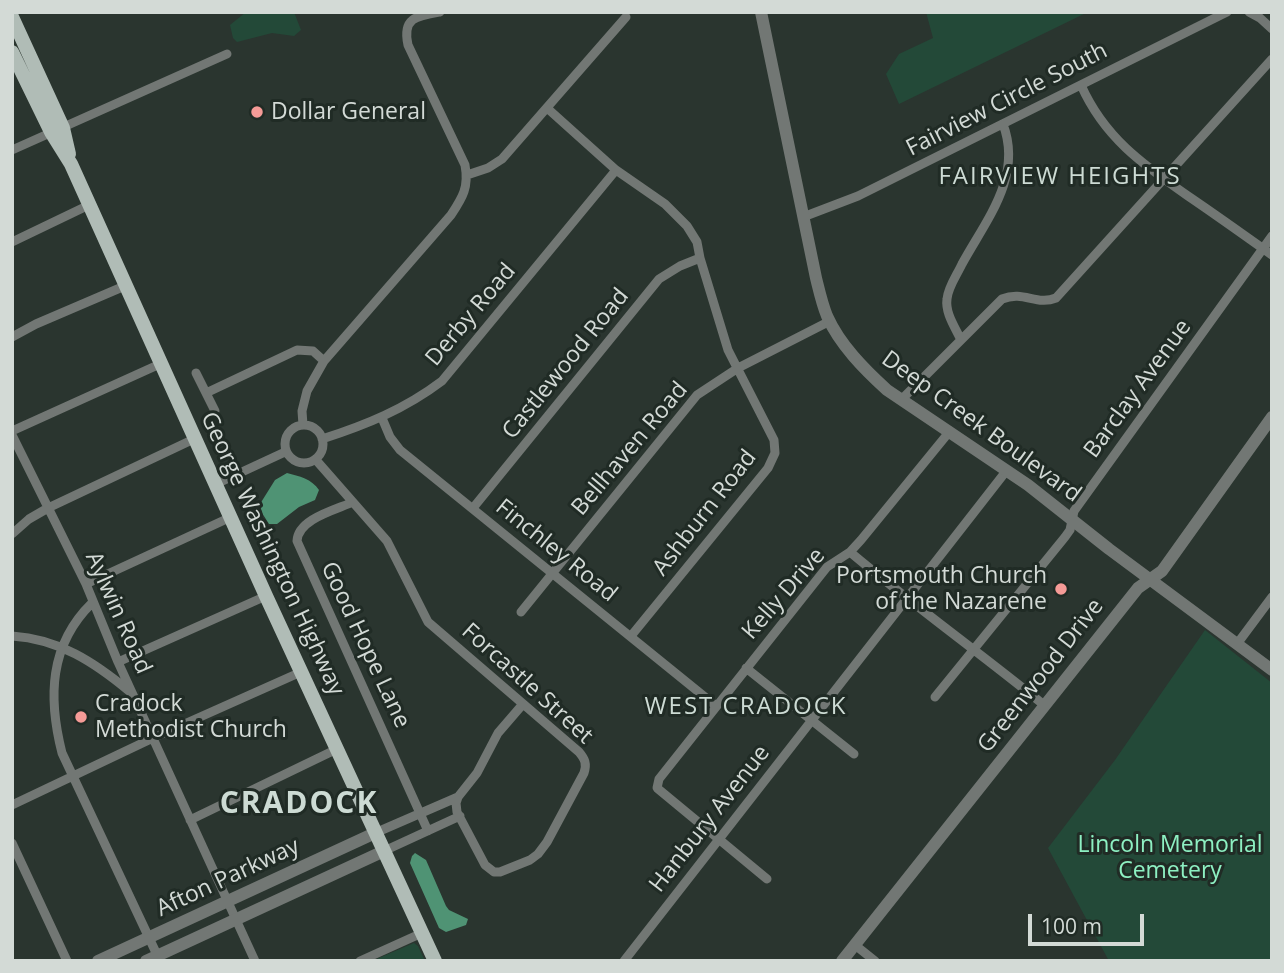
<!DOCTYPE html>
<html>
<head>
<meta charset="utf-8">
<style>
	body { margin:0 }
	#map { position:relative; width:1284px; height:973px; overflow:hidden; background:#2a352f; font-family:"Open Sans",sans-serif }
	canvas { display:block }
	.frame { position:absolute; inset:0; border:14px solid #d3dad6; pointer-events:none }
	.scale { position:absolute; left:1028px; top:914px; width:116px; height:32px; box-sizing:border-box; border:4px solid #d3dad6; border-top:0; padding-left:9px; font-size:21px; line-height:24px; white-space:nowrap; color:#d3dad6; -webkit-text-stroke:5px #202b25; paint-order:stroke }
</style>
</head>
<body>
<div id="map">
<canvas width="1284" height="973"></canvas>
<div class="frame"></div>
<div class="scale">100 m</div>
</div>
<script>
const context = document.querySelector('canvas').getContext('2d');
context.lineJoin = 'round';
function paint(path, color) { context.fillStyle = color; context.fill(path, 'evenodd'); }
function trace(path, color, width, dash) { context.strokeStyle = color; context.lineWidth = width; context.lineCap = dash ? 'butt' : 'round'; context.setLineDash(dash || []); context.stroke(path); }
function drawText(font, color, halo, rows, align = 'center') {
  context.font = font + ' "Open Sans",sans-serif'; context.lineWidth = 6; context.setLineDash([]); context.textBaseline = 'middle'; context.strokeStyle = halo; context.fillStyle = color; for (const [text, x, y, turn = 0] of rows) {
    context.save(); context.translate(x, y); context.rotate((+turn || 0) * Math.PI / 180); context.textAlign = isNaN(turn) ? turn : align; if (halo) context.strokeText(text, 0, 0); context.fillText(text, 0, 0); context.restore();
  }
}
const green = new Path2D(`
	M246,12H294L301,30L294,36L272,33L237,42L233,38L230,25Z
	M926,12H1088L899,104L886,74L899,54L933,38Z
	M1205,630L1272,683V961H1109L1048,848L1115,760Z
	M414,943L418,946L425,961H372Z`);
const water = new Path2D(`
	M287,473C299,476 312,479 319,490L315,500L299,507L277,524H269L262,513L260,504L275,480Z
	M415,853L426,860L446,906L449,910L468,919L466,925L446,932L439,928L410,863L412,856Z`);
const minor = new Path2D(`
	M1249,12L1260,18L1272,29
	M1081,85C1104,137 1142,164 1188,196C1216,215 1244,235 1272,255
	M547,108L616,170L665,204L687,226L697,242L700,258L728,350L774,440L775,453L768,468L631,636
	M12,150L227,54
	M467,175L488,168L502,159L626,17
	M803,217L858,196L1227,12
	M12,242L89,205
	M12,337L36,324L127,285
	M961,340C955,327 945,313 947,299C948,287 957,275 962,264C986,220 1023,177 1003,124
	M196,373L215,411
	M206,393L297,350L313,351L324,361
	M902,399L1002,299C1024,290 1036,306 1056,298L1272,59
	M382,418L390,437L400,450L716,706
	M285 444a19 19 0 1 1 38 0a19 19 0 1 1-38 0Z
	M303,425L302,411L307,391L324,361L451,215C463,197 469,187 465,165L408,45C402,18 416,16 440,12
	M12,431L160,364
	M12,435L86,584L118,662L255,961
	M322,439C366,425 405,409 442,381L616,170
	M316,460L387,541L428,622L579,752C585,759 587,764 584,773L547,842L538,854L530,860L500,872H494L485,865L457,812L456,803L458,797L477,773L498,733L523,704
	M216,484L285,452
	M353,502C335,510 298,519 297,541L428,831
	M473,508L659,279L680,266L700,258
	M12,534L29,519L48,508L194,439
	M850,552C913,605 980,653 1044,705
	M86,584L231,517
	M92,603C49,645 48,698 62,753L159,959
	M521,612L697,395L738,368L830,321
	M12,636C59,639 94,662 129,691
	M1237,644L1272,597
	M118,662L266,596
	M746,668L854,754
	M935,697L1065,537L1070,530L1074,511L1272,236
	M12,805L153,738L301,672
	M190,820L337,749
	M375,833L458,797
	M12,843L67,961
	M384,851L460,816
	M767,879L657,788L659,779L827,567L850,552L861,540L950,431
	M855,945L875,961
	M360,961L422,933
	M624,961L1007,470`);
const tertiary = new Path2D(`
	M761,12L816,278C819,290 822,304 827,316C840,345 864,369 887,390L1028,485L1109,549L1272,670
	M98,961L375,833
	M146,961L384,851
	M842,961L1138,588L1162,571L1272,417`);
const primary = new Path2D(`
	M12,17L63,128L69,154
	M12,52L51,132L71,164L266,596L435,961`);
const markers = [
	[257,112,7,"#f59b97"],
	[1061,589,7,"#f59b97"],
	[81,717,7,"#f59b97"]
];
const streetNames = [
	["Fairview Circle South",1007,100,-27],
	["Derby Road",471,315,-50],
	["Castlewood Road",566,364,-51],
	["Barclay Avenue",1138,389,-54],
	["Deep Creek Boulevard",981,427,36],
	["Bellhaven Road",630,449,-50],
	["Ashburn Road",705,513,-52],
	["Finchley Road",556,551,39],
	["George Washington Highway",272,554,65],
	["Kelly Drive",784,594,-49],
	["Aylwin Road",118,613,66],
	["Good Hope Lane",365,645,65],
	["Greenwood Drive",1041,676,-52],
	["Forcastle Street",527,684,42],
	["Hanbury Avenue",710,819,-52],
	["Afton Parkway",228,878,-25]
];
const poiNames = [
	["Dollar General",271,112],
	["Portsmouth Church",1047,576,"right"],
	["of the Nazarene",1047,602,"right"],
	["Cradock",95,704],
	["Methodist Church",95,730]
];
const parkNames = [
	["Lincoln Memorial",1170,845],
	["Cemetery",1170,871]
];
const neighbourhoodNames = [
	["FAIRVIEW HEIGHTS",1060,177],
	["WEST CRADOCK",746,707]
];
const districtNames = [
	["CRADOCK",299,804]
];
paint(green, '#234938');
paint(water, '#4f9374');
trace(minor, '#727774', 9);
trace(tertiary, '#727774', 12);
trace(primary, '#b0bcb6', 14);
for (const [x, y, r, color] of markers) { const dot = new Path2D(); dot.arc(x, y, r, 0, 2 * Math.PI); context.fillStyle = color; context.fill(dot); trace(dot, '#202b25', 2.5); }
drawText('23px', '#d3dad6', '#202b25', streetNames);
drawText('23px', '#d3dad6', '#202b25', poiNames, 'left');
drawText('23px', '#8df0c2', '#202b25', parkNames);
context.letterSpacing = '2px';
drawText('24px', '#cddbd4', '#202b25', neighbourhoodNames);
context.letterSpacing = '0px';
context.letterSpacing = '2px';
drawText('bold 30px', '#cddbd4', '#202b25', districtNames);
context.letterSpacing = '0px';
</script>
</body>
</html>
